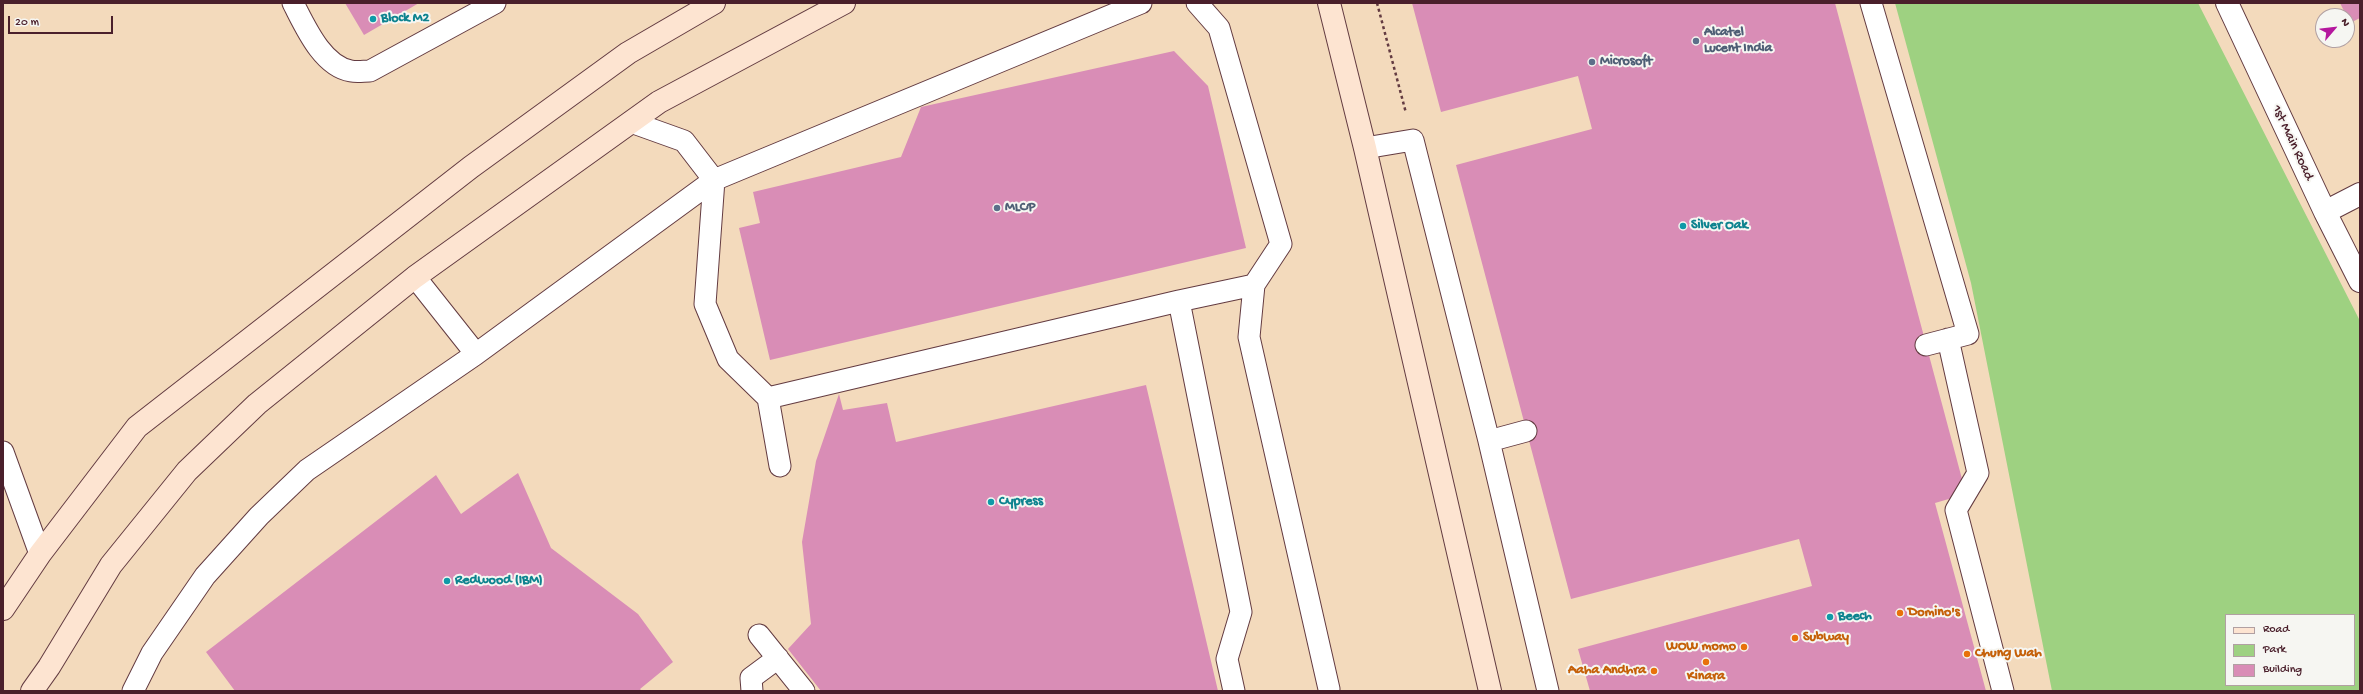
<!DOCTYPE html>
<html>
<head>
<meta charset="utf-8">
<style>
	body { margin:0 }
	#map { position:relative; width:2363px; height:694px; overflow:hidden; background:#f3dabc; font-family:"Gochi Hand",sans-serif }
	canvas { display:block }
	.frame { position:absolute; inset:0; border:4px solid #4a1f2b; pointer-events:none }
	.legend { position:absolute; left:2225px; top:614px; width:130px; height:72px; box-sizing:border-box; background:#f6f6f2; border:1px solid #b1a0a2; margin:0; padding:5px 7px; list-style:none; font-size:12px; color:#4a1f2b }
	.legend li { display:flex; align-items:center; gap:8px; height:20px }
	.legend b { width:20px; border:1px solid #b1a0a2 }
	.north { position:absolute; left:2315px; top:8px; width:40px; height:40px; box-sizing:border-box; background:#f6f6f2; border:1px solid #b1a0a2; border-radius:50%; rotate:62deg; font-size:11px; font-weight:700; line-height:16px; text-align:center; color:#4a1f2b }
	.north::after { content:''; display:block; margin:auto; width:14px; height:18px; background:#b5179e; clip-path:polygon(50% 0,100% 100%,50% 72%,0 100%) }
	.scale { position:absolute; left:8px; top:16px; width:105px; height:18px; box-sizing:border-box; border:2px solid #4a1f2b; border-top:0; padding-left:5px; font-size:12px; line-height:14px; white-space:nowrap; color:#4a1f2b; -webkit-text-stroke:3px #f6f6f2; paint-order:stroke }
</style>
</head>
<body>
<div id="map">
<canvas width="2363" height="694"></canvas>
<div class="frame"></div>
<ul class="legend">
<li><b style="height:5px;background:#fde4d1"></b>Road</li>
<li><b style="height:11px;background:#9ed181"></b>Park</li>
<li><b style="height:11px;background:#d98db6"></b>Building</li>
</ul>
<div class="north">N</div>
<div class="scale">20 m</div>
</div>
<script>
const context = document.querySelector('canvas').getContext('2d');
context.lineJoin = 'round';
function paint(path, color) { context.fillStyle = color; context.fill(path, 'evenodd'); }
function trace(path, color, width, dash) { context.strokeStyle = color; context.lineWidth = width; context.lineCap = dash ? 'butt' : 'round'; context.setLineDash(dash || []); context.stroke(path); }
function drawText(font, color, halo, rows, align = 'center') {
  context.font = font + ' "Gochi Hand",sans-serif'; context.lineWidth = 4; context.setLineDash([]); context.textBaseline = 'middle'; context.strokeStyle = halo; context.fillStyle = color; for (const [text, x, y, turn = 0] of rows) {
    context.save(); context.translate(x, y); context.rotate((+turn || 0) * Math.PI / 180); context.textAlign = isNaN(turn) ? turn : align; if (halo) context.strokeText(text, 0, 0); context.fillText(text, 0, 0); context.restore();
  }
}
const green = new Path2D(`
	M1895,3H2198L2360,321V691H2052L1971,283ZM2226,615H2354V685H2226Z`);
const building = new Path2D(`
	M345,3H419L364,35Z
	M1412,3H1835L1966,494L1935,503L1986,691H1590L1578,649L1812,586L1799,539L1571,599L1456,165L1592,129L1578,76L1441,112Z
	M2340,3H2360V18L2350,23Z
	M1174,51L1208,86L1246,248L770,360L739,228L760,223L753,192L901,157L921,107Z
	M1146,385L1218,691H821L788,649L811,624L802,542L816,461L839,394L843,410L887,403L896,442Z
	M518,473L551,548L638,614L673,662L640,689L642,691H235L206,652L436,475L461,514Z`);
const path = new Path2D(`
	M1377,3L1406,113`);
const lane = new Path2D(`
	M293,3C305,26 322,66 351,71C357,72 364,71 370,71L495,3
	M1197,3L1219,28L1281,244L1254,285L1249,337L1329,689
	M1871,3L1968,334L1926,345
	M631,122L684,141L714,180L705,304L728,359L768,398
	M1365,148L1413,140L1489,441
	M1179,301L1254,285
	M1948,339L1978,473L1956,510L2003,691
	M476,354L714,180L1141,3
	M1526,431L1489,441L1548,691
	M3,452L40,554
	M780,466L768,398L1179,301L1241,612L1227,659L1234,691
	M759,635L804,691
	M133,691L152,653L205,576L259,516L307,470L476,354L415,277
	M752,691L751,678L778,658`);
const street = new Path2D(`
	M2227,3L2325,212L2360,281
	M2325,212L2360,194`);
const secondary = new Path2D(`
	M1329,3L1365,148L1490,691
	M3,609L40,554L137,427L471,167L628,53L714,3
	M32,691L49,667L111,565L187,471L257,404L415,277L659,102L844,3`);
const markers = [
	[373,19,4,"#0f9aa8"],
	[1696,41,4,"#5c6f8a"],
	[1592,62,4,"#5c6f8a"],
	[997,208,4,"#5c6f8a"],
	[1683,226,4,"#0f9aa8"],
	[991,502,4,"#0f9aa8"],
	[447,581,4,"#0f9aa8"],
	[1900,613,4,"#e8710a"],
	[1830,617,4,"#0f9aa8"],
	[1795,638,4,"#e8710a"],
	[1744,647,4,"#e8710a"],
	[1967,654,4,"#e8710a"],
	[1706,662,4,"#e8710a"],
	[1654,671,4,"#e8710a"]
];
const cultureNames = [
	["Block M2",381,19],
	["Silver Oak",1691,226],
	["Cypress",999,502],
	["Redwood (IBM)",455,581],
	["Beech",1838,617]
];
const serviceNames = [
	["Alcatel",1704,33],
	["Lucent India",1704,49],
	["Microsoft",1600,62],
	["MLCP",1005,208]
];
const streetNames = [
	["1st Main Road",2292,143,65]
];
const foodNames = [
	["Domino's",1908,613],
	["Subway",1803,638],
	["WOW momo",1736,647,"right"],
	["Chung Wah",1975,654],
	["Aaha Andhra",1646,671,"right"],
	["Kinara",1706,677,"center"]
];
paint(green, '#9ed181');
paint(building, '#d98db6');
trace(lane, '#633b41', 23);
trace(street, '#633b41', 24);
trace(secondary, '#633b41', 24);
trace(path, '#633b41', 2.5, [3, 3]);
trace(lane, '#fff', 21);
trace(street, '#fff', 22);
trace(secondary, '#fde4d1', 22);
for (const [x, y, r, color] of markers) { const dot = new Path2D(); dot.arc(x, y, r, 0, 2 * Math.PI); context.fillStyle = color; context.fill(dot); trace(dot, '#f6f6f2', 1.5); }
drawText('bold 14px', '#0d838f', '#f6f6f2', cultureNames, 'left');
drawText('bold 14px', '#4e5e75', '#f6f6f2', serviceNames, 'left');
drawText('14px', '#4a1f2b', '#f6f6f2', streetNames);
drawText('bold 14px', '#c56008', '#f6f6f2', foodNames, 'left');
</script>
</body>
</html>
